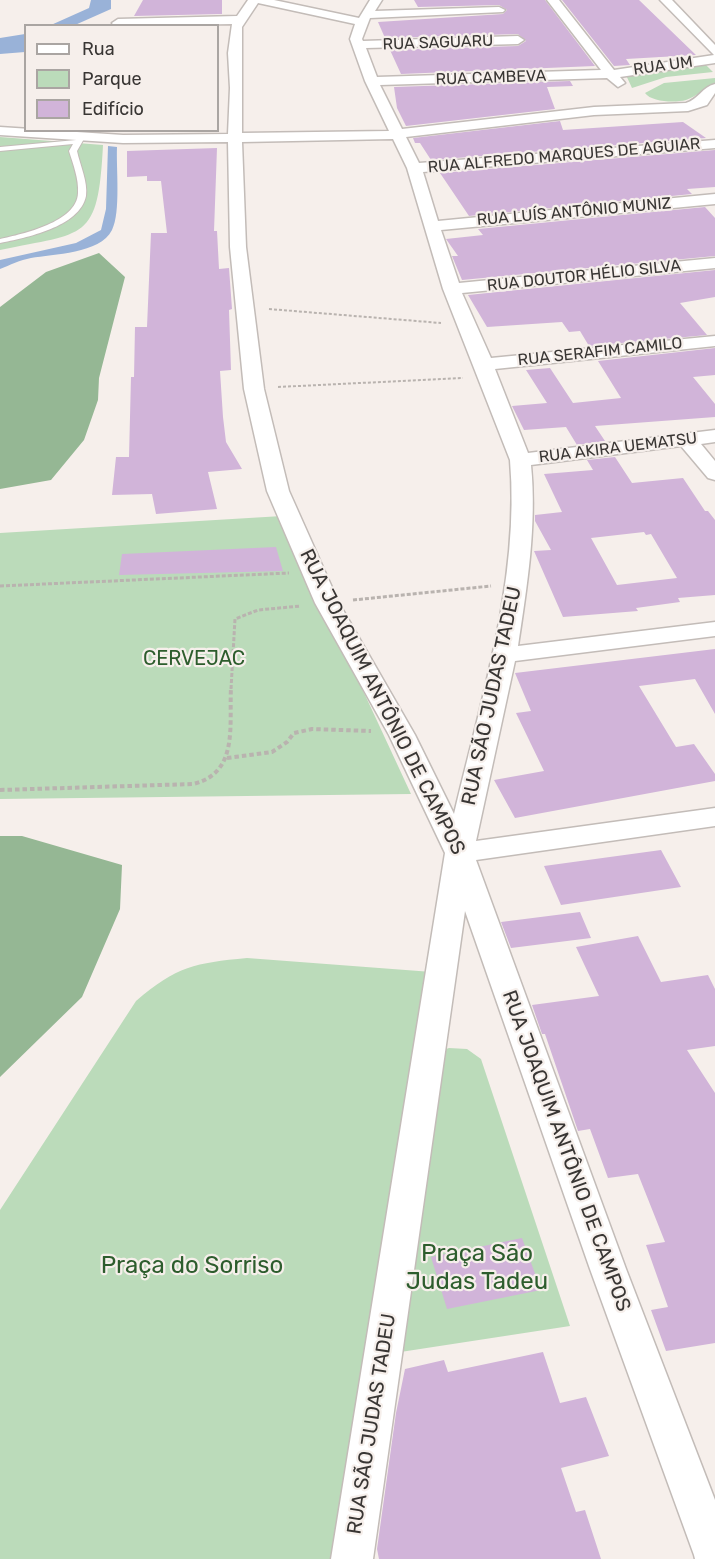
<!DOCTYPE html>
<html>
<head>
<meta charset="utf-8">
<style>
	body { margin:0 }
	#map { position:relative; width:715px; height:1559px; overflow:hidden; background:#f6efeb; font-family:Rubik,sans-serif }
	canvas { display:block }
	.legend { position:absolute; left:24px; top:24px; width:195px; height:108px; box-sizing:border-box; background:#f6efeb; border:2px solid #aaa5a2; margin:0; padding:8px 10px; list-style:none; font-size:18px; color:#393634 }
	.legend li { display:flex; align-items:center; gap:12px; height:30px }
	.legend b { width:30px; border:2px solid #aaa5a2 }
</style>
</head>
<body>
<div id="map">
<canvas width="715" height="1559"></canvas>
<ul class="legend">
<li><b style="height:8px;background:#fff"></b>Rua</li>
<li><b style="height:16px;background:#bbdbba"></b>Parque</li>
<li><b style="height:16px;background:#d1b4d9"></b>Edifício</li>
</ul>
</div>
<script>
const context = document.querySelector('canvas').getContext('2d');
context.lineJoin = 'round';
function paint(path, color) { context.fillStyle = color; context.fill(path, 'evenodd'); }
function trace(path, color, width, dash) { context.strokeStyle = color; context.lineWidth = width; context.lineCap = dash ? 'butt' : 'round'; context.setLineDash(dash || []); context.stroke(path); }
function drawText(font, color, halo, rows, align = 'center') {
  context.font = font + ' Rubik,sans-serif'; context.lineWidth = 4.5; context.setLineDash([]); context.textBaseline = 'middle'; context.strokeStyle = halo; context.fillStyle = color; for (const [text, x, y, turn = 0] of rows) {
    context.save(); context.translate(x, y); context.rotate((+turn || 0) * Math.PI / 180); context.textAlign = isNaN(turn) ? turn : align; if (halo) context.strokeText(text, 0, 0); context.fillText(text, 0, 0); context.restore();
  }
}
const green = new Path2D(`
	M703,62L713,72L666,77L632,88L625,73Z
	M715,78V85C704,88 696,97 686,100C675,103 651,102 645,93L664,83Z
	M0,137L103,145C98,242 86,232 0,250Z
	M282,516L411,794L0,799V533Z
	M247,958L432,972L339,1559H0V1210L136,1001C177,966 195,963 247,958Z
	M449,1048L467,1049L481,1059L570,1326L394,1353L440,1051Z`);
const forest = new Path2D(`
	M99,253L125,277L99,378L98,400L84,440L51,480L0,489V307L46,272Z
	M0,836H22L122,865L120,909L82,997L0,1077Z`);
const water = new Path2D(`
	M91,0H111V9L75,25H51L89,8Z
	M25,34V52L0,54V38Z
	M108,146L117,147C116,168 121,212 112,230C100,254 53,254 31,258C20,260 10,265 0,269V260L76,243L101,230L106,209Z`);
const building = new Path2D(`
	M143,0H222V14L134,16Z
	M414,0H545L595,66L401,74L390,50L518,46L526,41L518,34L385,38L378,22L503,14L507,10L499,5L418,7Z
	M562,0H639L696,55L626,59L630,65L614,66Z
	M570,81L573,86L547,87L555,109L406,126L397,108L394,87Z
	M560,121L563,130L683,122L706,138L431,160L420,143H415L413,138Z
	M217,148L214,231H217L219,269L229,268L232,309L229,310L231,370L220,371L223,417L226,442L242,469L208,472L217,509L156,514L152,494L112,495L116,457H129L131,377H134L135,327H147L151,233H167L161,181H147V176L127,177V151Z
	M715,150V187L687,189L692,194L469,216L440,173Z
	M705,207L715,218V256L462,280L452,256H458L446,239L483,235L478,229Z
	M715,270V297L680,303L707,335L589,346L580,331L569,332L562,322L487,327L468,295Z
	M715,348V375L693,377L715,404V417L595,426L605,441L577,445L566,427L524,430L512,406L547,403L526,370L550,368L573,403L621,398L598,361Z
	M615,457L632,483L683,478L705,511H708L715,520V595L678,598L680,602L636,608L638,611L563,617L534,551L551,550L535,521V515L562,512L544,474L593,470L587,460ZM644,532L646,535L651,534L677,578L617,585L591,538Z
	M276,547L283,571L119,575L122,554Z
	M715,649V714L695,679L639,686L676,747L694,744L715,774V781L515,818L494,780L544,771L516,713L531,711L515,673Z
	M661,850L681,887L561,905L544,866Z
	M580,912L591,938L511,948L501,922Z
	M638,936L661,982L708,975L715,989V1046L687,1050L715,1093V1343L666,1351L651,1310L668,1307L646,1245L665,1242L638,1174L608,1178L590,1129L578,1131L545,1034H542L532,1005L599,996L576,947Z
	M522,1238L541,1290L447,1309L431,1257Z
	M543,1352L560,1403L586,1397L609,1456L561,1468L576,1512L585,1510L601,1559H379L377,1549L396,1413L405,1369L444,1360L448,1372Z`);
const pathFar2 = new Path2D(`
	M269,309L441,323
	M278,387L463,378`);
const pathFar1 = new Path2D(`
	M0,586L289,573
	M353,600L491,586
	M231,689L235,619L258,610L301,606`);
const path = new Path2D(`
	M227,758L272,752L287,742L294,733L312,729L371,731
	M0,790L193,784C239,773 229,726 231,687`);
const lane = new Path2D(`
	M78,135L85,137L77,151C80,165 88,182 86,196C80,227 25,238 0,243V239C23,234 77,222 78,193C79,179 73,164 69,151L73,144L0,151V147L76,140Z`);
const street = new Path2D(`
	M248,0H274L359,18L370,0H382L375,11L499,7L505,10L503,12L370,18L362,39L363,41L518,36L524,40L518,44L366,48L377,77L601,70L547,0H559L614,70L714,55L660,0H672L715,45V63L620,77L625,83L618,87L607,78L380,85L402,129L594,107L686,103C699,99 702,87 715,84V93L707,105L688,111L594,115L406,137L419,163L715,140V148L423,172L438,221L715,194V204L441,230L459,283L715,258V268L462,293L491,358L715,336V346L495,369L528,453L715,430V442L701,444L715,461V480L708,478L681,446L531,465C537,525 527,587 518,646L715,622V636L515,661L476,841L715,808V826L476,860L626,1269L715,1500V1559H695L694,1555L590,1269L465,911L373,1559H331L445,853L389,735L315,603L267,491L244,389L230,247L228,142L123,143L0,135V127L123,135L228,134L230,88L228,53L232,24L114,26L112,23L118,19L237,16ZM258,3L355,24L350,39L365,81L389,131L242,133V27ZM393,139L407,168L443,289L510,460C520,578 481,700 454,814L415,735L339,603L289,491L264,389L246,247L242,142Z`);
const farStreetnames = [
	["RUA SAGUARU",438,43,-2],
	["RUA UM",663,66,-8],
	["RUA CAMBEVA",491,78,-2],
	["RUA ALFREDO MARQUES DE AGUIAR",564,156,-5],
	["RUA LUÍS ANTÔNIO MUNIZ",574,212,-5],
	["RUA DOUTOR HÉLIO SILVA",584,276,-6],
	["RUA SERAFIM CAMILO",600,352,-6],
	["RUA AKIRA UEMATSU",618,448,-7]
];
const parkNames = [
	["CERVEJAC",194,659]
];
const streetNames = [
	["RUA SÃO JUDAS TADEU",492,696,-78],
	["RUA JOAQUIM ANTÔNIO DE CAMPOS",382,702,63],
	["RUA JOAQUIM ANTÔNIO DE CAMPOS",566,1151,70],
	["RUA SÃO JUDAS TADEU",372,1424,-81]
];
const nearParknames = [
	["Praça São",477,1254],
	["Judas Tadeu",477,1282],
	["Praça do Sorriso",192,1266]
];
paint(green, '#bbdbba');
paint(forest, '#95b794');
paint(water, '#99b2d8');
paint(building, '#d1b4d9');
trace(lane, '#c3bcb8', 2);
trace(street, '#c3bcb8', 3);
trace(pathFar2, '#b9b3af', 2, [3, 2]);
trace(pathFar1, '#b9b3af', 3, [4, 2]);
trace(path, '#b9b3af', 4, [4.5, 3]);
paint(lane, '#fff');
paint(street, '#fff');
drawText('16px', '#393634', '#f6efeb', farStreetnames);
drawText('20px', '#2d5d2d', '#f6efeb', parkNames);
drawText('20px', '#393634', '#f6efeb', streetNames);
drawText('24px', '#2d5d2d', '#f6efeb', nearParknames);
</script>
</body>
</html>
